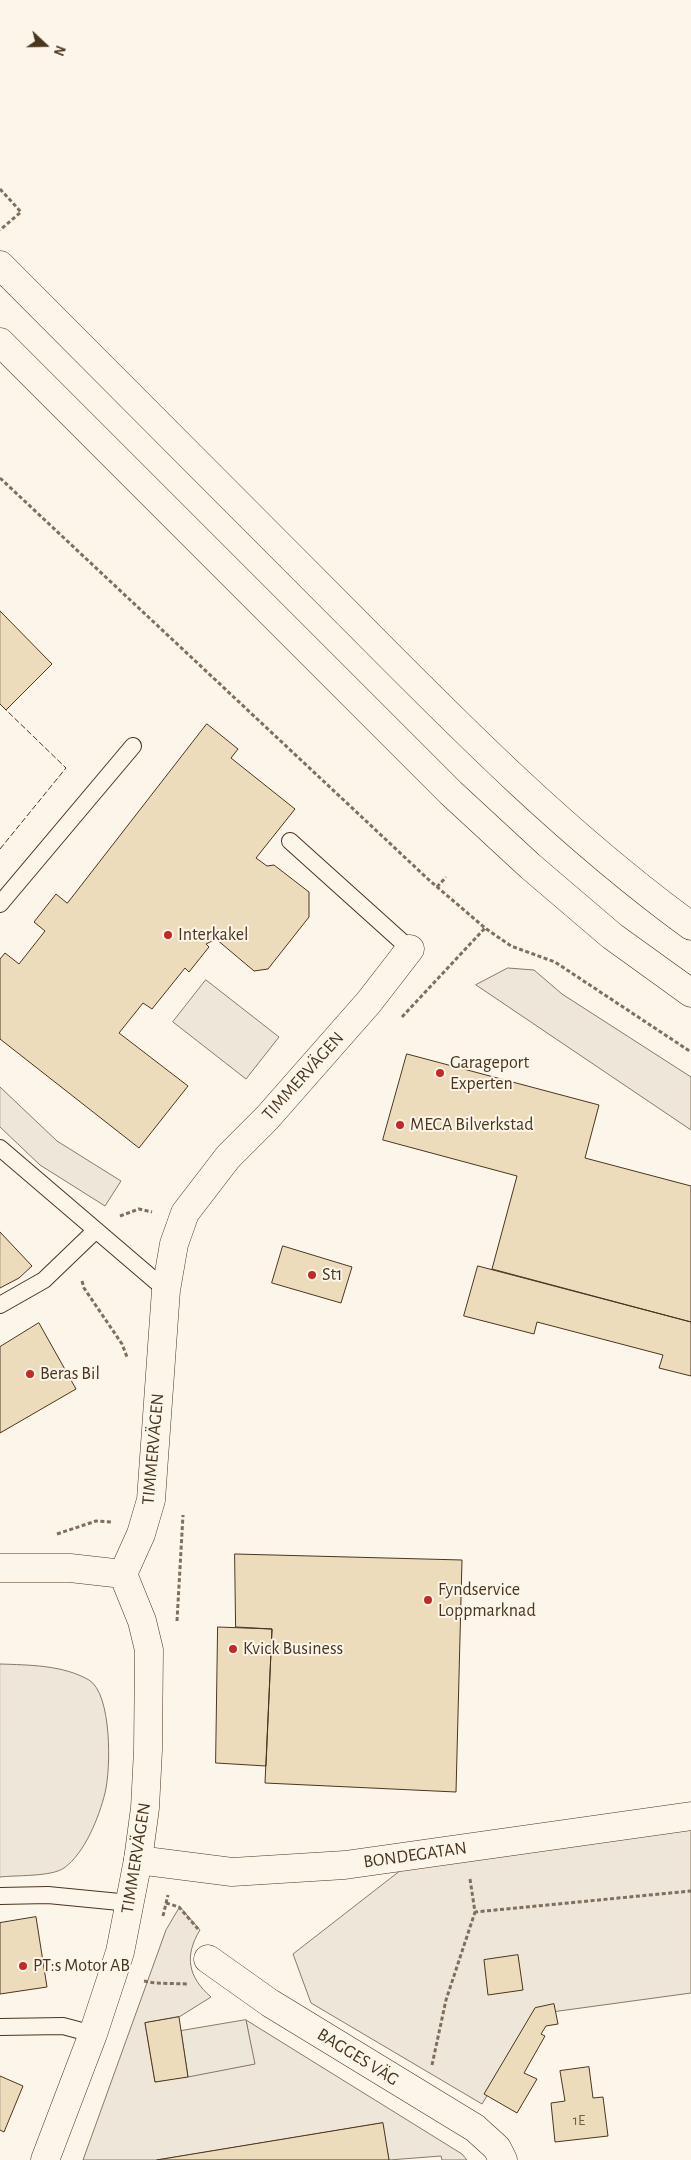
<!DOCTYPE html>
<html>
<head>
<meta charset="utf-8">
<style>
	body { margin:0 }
	#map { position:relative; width:691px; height:2160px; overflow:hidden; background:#fbf6e9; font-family:"Alegreya Sans",sans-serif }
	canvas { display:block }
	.north { position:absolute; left:20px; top:20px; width:50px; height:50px; -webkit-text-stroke:4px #fbf6e9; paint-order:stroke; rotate:111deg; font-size:14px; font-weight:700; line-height:20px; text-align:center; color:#4a3520 }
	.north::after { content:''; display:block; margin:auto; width:18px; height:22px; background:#4a3520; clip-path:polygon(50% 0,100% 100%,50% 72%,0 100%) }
</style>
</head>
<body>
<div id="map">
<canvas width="691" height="2160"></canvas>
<div class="north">N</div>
</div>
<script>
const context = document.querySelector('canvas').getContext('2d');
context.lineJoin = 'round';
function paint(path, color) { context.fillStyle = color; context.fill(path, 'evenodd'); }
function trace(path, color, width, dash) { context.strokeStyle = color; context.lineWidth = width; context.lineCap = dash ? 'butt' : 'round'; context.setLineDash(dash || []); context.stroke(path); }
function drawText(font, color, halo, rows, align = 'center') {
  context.font = font + ' "Alegreya Sans",sans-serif'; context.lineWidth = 4; context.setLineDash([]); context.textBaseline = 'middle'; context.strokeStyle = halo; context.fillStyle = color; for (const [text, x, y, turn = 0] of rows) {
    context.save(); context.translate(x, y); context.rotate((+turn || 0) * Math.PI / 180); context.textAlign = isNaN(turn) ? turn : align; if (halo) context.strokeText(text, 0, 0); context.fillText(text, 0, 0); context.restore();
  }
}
const green = new Path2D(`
	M508,968L534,970L562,994L691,1077V1130L476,985Z
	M0,1664C29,1665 63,1665 89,1680C112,1694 111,1769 105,1793C99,1817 85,1853 64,1868C51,1877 16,1875 0,1877Z
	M691,1830V1993L537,2014L482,2104L311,2003L293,1954L401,1870Z
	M180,1907L200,1930C184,1956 188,1977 211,1997L179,2017L145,2023L155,2082L254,2064L246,2020L462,2154L467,2160H442L441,2156L389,2160L382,2123L157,2160H83L166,1930Z`);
const parking = new Path2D(`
	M206,980L279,1037L246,1079L173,1022Z
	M0,1087L57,1141L121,1181L105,1206L40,1165L0,1127Z
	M246,2020L255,2064L188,2077L181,2031Z`);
const building = new Path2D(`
	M0,611L52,664L6,710L0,704Z
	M207,724L238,749L231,758L295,809L256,858L267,866L274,865L309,892V917L268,969L254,971L216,939L206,944L209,947L189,972L185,968L152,1009L143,1003L119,1033L188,1086L139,1148L0,1039V959L5,953L19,964L45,931L34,922L56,894L67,903Z
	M407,1054L599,1105L585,1158L691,1186V1322L492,1269L517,1176L383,1140Z
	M0,1232L32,1266L19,1278L0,1288Z
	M283,1246L352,1267L341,1303L272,1283Z
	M478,1266L691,1322V1376L659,1368L663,1355L537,1322L534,1334L464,1316Z
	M39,1323L76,1389L0,1433V1347Z
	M235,1554L462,1560L456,1792L265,1783L272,1629L236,1627Z
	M218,1627L272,1629L266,1766L216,1763Z
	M36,1917L47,1987L0,1994V1923Z
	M518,1955L523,1990L488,1995L484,1960Z
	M554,2004L558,2024L546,2026L541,2034L545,2036L524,2073L537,2079L517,2113L484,2094L535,2008Z
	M179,2017L188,2077L155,2082L145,2023Z
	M589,2067L593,2098L603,2097L608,2136L555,2142L551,2103L565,2101L560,2071Z
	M0,2076L23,2086L4,2132L0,2130Z
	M383,2123L389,2160H157Z`);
const path = new Path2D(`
	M0,189L21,212L0,230
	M0,478L429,880L485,928L511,946L555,962L691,1052
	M437,887L446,877
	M402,1017L485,928
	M120,1216L139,1209L152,1212
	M82,1281L84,1288L122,1344L127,1357
	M57,1534L96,1521L111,1522
	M177,1621L183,1515
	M470,1879L475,1912L691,1891
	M166,1903L179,1907L198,1929
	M163,1916L168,1895
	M144,1981L155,1983L187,1984
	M432,2065L446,2000L475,1912`);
const service = new Path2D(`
	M290,841L410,949
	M0,904L133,746
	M0,1148L166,1290
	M0,1305L44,1280L96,1230
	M0,1896L48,1895L130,1903
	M0,2027L63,2026L93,2034`);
const minor = new Path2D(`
	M123,1574L141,1534L151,1500L166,1290L174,1244L185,1213L228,1157L267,1118L369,1002L410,949
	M138,1860L232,1872L345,1865L691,1816
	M208,1959L270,2003L475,2128L497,2148L503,2160`);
const tertiary = new Path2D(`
	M0,1568H70L123,1574L142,1621L149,1650L148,1750L145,1808L138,1860L120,1952L93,2034L45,2160`);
const trunk = new Path2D(`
	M0,265C116,381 231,497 347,613C456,723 565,834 691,926
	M0,342L451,793L530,866L612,936L691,993`);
const fence = new Path2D(`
	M0,849L66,768L4,708`);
const markers = [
	[168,935,5,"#c62828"],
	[440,1073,5,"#c62828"],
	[400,1125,5,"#c62828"],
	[312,1275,5,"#c62828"],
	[30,1374,5,"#c62828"],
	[428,1600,5,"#c62828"],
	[233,1649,5,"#c62828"],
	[23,1966,5,"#c62828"]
];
const numberNames = [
	["1E",579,2120]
];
const poiNames = [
	["Interkakel",178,935],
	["Garageport",450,1063],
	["Experten",450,1084],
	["MECA Bilverkstad",410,1125],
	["St1",322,1275],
	["Beras Bil",40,1374],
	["Fyndservice",438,1590],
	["Loppmarknad",438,1611],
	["Kvick Business",243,1649],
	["PT:s Motor AB",33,1966]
];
const streetNames = [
	["TIMMERVÄGEN",303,1076,-48],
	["TIMMERVÄGEN",153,1449,-85],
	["BONDEGATAN",415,1855,-8],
	["TIMMERVÄGEN",136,1858,-81],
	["BAGGES VÄG",358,2057,32]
];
paint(green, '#ede6d9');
trace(green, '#887966', 1);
paint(parking, '#ede7d9');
trace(parking, '#887966', 1);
paint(building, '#ecdcbc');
trace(building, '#4a3520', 1);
trace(service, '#4a3520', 18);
trace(minor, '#4a3520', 29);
trace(tertiary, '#4a3520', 29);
trace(trunk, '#4a3520', 29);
trace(path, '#7f6f5c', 3, [4, 2.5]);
trace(service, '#fbf6e9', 16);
trace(minor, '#fbf6e9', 28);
trace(tertiary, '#fbf6e9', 28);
trace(trunk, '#fbf6e9', 28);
trace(fence, '#4a3520', 1, [6, 2.5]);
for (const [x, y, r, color] of markers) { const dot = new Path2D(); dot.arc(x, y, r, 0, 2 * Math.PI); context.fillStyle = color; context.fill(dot); trace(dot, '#fbf6e9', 2); }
drawText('15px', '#725f47', null, numberNames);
drawText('18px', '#4a3520', '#fbf6e9', poiNames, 'left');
drawText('18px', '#4a3520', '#fbf6e9', streetNames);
</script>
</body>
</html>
